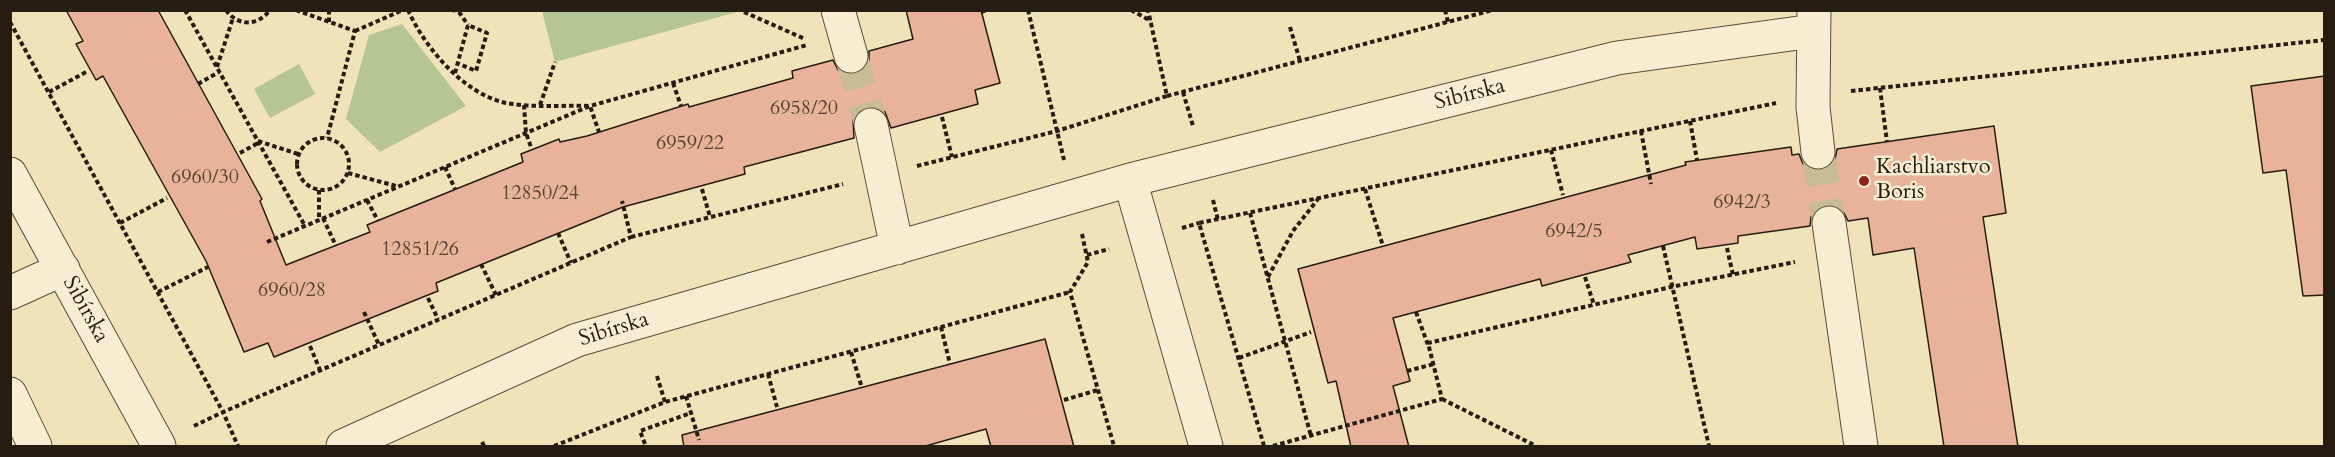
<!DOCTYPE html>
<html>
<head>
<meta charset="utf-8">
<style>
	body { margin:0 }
	#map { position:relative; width:2335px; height:457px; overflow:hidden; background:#f1e3b9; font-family:Cardo,serif }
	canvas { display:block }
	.frame { position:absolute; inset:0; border:12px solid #251c12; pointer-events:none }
</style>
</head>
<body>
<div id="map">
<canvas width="2335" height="457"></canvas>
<div class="frame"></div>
</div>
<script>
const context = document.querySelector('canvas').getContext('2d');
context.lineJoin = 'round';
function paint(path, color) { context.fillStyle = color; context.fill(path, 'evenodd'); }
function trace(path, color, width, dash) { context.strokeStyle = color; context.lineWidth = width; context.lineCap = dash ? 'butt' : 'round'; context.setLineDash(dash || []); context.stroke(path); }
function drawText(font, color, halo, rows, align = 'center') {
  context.font = font + ' Cardo,serif'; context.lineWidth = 5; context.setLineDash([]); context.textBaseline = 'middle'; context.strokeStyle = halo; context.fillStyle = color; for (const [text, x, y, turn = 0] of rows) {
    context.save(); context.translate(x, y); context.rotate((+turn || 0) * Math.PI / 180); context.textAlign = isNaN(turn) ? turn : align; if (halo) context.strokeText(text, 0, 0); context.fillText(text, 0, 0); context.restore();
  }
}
const green = new Path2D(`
	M744,10L555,62L542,11V10Z
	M402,24L466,106L380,152L346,119L369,35Z
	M299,64L315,94L270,118L254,89Z`);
const building = new Path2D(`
	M66,10H158L262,199L260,201L286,265L370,232L367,225L523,162L521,154L559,139L560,142L587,136L688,104L689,107L793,78L792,71L833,60L838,70L847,74H857L865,69L869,61V51L913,39L906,10H981L1000,83L975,90L978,104L891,128L885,112L876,107H867L858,111L853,119L854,138L744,167L745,174L623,207L436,283L438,291L274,357L268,343L244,352L206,261L103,76L96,80L76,44L83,41Z
	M2325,76V295L2303,296L2286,170L2263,173L2251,86Z
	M1994,126L2006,213L1983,217L2018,447H1944L1914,248L1873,255L1868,218L1848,221L1843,211L1835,205L1827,204L1817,209L1811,217L1810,226L1738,236V243L1697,249L1695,237L1628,255L1631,262L1542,286L1540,279L1393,318L1410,381L1393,386L1409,447H1351L1336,381L1328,383L1298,269L1686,165L1685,162L1791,147L1792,155L1799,154L1803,164L1810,169L1819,171L1829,167L1835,160L1837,149Z
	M1045,339L1074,447H991L986,429L922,447H684L682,435Z`);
const minorTunnel = new Path2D(`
	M851,56L871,125
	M1818,152L1829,223`);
const path = new Path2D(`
	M185,10L305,226
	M226,10C238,27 258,26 270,10
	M296,10L355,31L327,138
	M408,10C425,48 464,94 506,103C533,108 562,105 590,106L599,132
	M451,10L459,11
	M1028,10L1064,160
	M1131,10L1151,21
	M1445,10L1448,22
	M459,12L468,25
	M744,12L805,39
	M981,12L987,10
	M10,22L223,412L631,237L622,201
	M329,22V10
	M1290,27L1300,61
	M355,31L403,10
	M217,67L233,18
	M455,73L468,25L487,33L476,71L457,63
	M673,83L681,106
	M198,84L219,72
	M1880,88L1887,142
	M1851,91L2324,40
	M49,92L88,71
	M1183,92L1193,126
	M1167,96L1493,10
	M524,105L526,133L531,147
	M540,105L555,62
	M942,117L952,157
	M1690,121L1697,160
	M1641,131L1651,184
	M297 164a26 26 0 1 1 52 0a26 26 0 1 1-52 0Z
	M258,141L298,154
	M1551,150L1563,195
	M240,153L258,143
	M917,166L1057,131L1167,96L1148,10
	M445,167L455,189
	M348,173L396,186
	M702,189L710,217
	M1365,189L1383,246
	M319,190V219
	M367,200L378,221
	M1213,200L1218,220
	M1250,213L1311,436
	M323,218L336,246
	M120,223L167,198
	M1182,228L1199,223
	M558,233L571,263
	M1082,234L1088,262L1070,292L1114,446
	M631,237L843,184
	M267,242L590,106L807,45
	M1663,246L1709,446
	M1727,248L1733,275
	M1087,255L1109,249
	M481,264L496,295
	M1268,277L1293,231L1318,199
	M1585,277L1594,305
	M158,292L208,267
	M428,298L438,319
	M364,312L379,345
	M1416,312L1428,345
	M941,327L950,364
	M310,346L320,370
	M851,352L862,388
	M1239,358L1311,332
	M1407,371L1434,364
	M768,374L777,407
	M657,376L665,402
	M686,396L699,440
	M1442,399L1536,446
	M1064,400L1098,390
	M194,426L223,412L238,446
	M482,442L484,446
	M645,444L640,431L691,413
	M554,446L665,402L1070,292
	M1264,446L1199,223L1776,103
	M1273,446L1442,399L1428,343L1671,287L1795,262`);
const minor = new Path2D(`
	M838,10L851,56
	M1814,10L1813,107L1818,152
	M871,125L897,248
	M10,174L159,446
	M1130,180L1206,446
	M1829,223L1861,446
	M10,293L63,269
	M10,394L35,446
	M343,446L577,340L1130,180L1617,58L1813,31`);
const markers = [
	[1864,181,6,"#8f2418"]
];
const numberNames = [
	["6958/20",804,109],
	["6959/22",690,144],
	["6960/30",205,178],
	["12850/24",540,194],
	["6942/3",1742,203],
	["6942/5",1574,232],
	["12851/26",420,250],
	["6960/28",292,291]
];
const streetNames = [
	["Sibírska",1470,95,-14],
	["Sibírska",85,310,61],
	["Sibírska",614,330,-17]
];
const poiNames = [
	["Kachliarstvo",1876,168],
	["Boris",1876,193]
];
paint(green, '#b5c593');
paint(building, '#e8b39a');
trace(building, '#251c12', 1.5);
trace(minorTunnel, '#c8bb98', 33, [33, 16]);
trace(minor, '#584e3c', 35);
trace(path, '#251c12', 4, [4.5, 3]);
trace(minor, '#f6edd2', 33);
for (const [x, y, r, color] of markers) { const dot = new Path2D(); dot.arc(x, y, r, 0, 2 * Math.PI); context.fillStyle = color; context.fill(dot); trace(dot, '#f6edd2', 2); }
drawText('20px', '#564234', null, numberNames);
drawText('22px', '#251c12', '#f6edd2', streetNames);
drawText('22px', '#251c12', '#f6edd2', poiNames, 'left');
</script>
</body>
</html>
